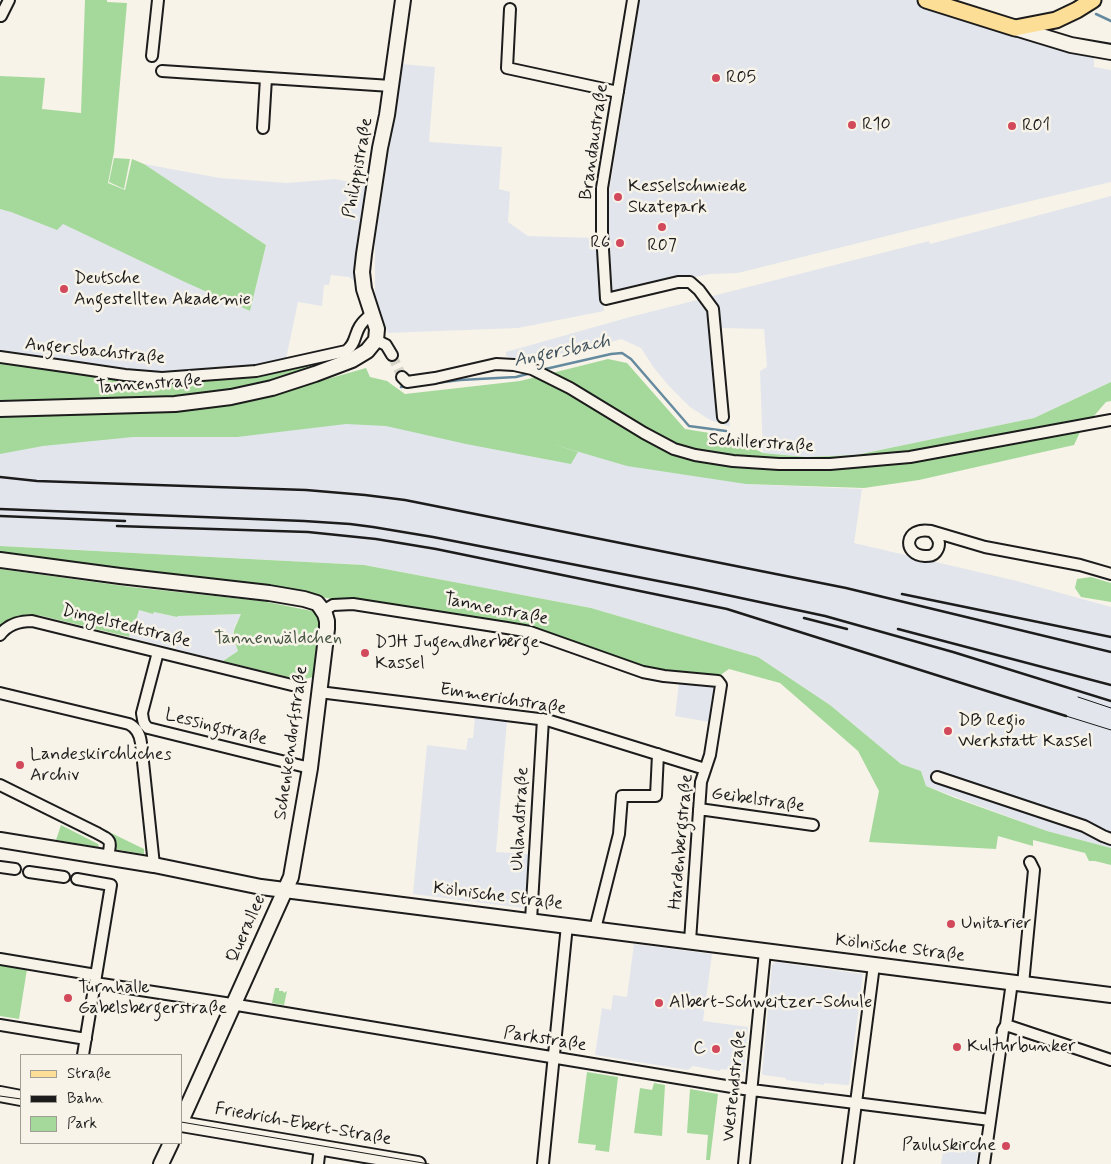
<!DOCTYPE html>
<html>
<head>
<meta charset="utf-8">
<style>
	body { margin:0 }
	#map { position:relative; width:1111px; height:1164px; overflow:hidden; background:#f7f3e8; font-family:Mynerve,sans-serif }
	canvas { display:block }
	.legend { position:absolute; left:20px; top:1054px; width:162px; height:90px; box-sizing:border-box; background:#f7f3e8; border:1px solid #9f9d96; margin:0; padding:6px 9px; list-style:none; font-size:15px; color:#1c1c1c }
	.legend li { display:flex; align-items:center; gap:10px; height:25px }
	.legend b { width:25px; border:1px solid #9f9d96 }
</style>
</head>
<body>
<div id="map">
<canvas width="1111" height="1164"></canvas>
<ul class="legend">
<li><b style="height:6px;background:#fdde96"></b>Straße</li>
<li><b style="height:6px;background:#1c1c1c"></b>Bahn</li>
<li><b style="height:14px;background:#a5d99b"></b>Park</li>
</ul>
</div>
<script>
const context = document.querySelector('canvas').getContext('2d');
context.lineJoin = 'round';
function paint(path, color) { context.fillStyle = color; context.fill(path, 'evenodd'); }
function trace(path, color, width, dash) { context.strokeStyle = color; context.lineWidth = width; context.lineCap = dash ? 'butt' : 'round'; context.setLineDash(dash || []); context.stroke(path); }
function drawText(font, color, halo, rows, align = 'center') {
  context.font = font + ' Mynerve,sans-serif'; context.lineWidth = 5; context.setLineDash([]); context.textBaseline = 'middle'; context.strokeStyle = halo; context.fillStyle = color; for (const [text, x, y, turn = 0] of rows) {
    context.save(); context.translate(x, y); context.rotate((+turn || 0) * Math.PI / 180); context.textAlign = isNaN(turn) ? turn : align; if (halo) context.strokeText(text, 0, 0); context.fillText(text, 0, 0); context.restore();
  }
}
const built = new Path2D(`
	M640,0H914L963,16L1094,55V67L1111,70V182L947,221L738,273L710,274L613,293L606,211Z
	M402,64L435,67L429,142L502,147L499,189L510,192L508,222L528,236L598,238L604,311L518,328L388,333L375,301V242Z
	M144,164L220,178L287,183L335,179L367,185L354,281L349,277L331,275L329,285H324L322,306L298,302L286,359L259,366L161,372H125L107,367L0,354V209L63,224L250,311L266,245Z
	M1111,196V382L1034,418L856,455L806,457L763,453L760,371L767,367L764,329L721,328L730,427L710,420L690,407L669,386L654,368L641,348L621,339L581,351L552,355L530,363L506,356V352L630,317L929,241L930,244Z
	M354,397L746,484L862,489L854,543L1017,581L1111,607V848L1047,831L926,786L921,771L901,764L830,705L758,657L591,608L364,565L0,546V415Z
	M139,610L153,614L154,612L177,617L178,616L242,614L235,625L233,633V637L238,651L223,661L129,637L133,619Z
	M679,682L715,686L709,722L675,716Z
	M475,716L507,720L496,852L529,854L527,904L524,908L413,894L427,745L466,750L468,738H473Z
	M634,944L712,954L703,1021L748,1027L744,1072L721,1069L720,1071L693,1066L688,1070L595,1055L602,1008L611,1010L613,995L627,997Z
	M776,962L863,974L849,1085H846L824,1083V1085L786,1080V1078L763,1075L762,1074L772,965Z
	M944,1144L978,1149L976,1164H941Z`);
const green = new Path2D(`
	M85,0H107V2L127,3L114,152L108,183L125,190L132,159L144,164L266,245L250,311L187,283L63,224L57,230L11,212L0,209V76L45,78L42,109L81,113Z
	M114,158L130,159L124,189L109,182Z
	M341,356H351L271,382L222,393L164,400L0,402V360L161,381L260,376Z
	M608,359L627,363L685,429L728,436L763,453L806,457L856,455L1034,418L1111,382V401L1106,402L1080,432L1074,445L919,480L864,488L746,484L627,466L552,444L578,452L571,464L466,444L386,426L346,424L237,437H133L43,446L0,454V415L289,390L366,368L370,377L387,381L405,394L520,381Z
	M0,546L364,565L591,608L758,657L830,705L901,764L921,771L926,786L955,798L1047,831L1111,848V865L1095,861H1089L1085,853L1033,840V846L998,836L996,849L869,842L879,791L858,751L780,683L729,669L719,676L713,677L688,672L643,668L530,626L356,598L331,599L318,596L266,589L0,554Z
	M0,569L131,587L262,601L312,611C318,616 319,622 320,629L313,677L301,680L223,661L238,651C231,630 233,633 241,614L178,616L177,617L154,612L153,614L139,610L136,620H133L129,637L38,615L19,616L5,622L0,626Z
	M1091,577L1111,583V602L1081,597L1075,588L1077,579Z
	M61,825L98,844L99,847L56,840Z
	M105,830L144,849V854L114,849L106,834Z
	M0,965L27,969L19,1019L0,1016Z
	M275,988H279V991H283L284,993L287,991L284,1005L272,1003Z
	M587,1072L618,1077L609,1152L595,1150L596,1145L578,1143Z
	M654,1083L665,1085L662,1136L634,1133L640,1088L652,1090Z
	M690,1089L718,1094L710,1160H706L708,1135L687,1133Z`);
const stream = new Path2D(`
	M1096,14L1111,21
	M541,370L611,354L622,353L631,359L689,426L726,431
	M420,385L460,380L516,377L531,373
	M401,387L410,386`);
const streetTunnel = new Path2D(`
	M392,355L402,377`);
const street = new Path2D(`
	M633,0L602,188V233L606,299L678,282H690L699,290L713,309L723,417
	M510,9L507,68L618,92
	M1,16L9,0
	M152,56L158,0
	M162,71L391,86
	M263,128L266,78
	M376,340L386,345L392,355
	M0,357L71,367L125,375L162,378L256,371L346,351C356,344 354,335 360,326C363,321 368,317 372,314
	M402,377L407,382L435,378L496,364L514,365L532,369L570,388L644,433L674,449L695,455L733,461L779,464H830L910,457L1111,420
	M931,531C938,536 942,544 936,552C933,556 930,556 925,556C902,555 904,526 931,531L985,547L1080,565L1111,574
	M323,611L333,605L353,604L507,628L530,632L643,672L664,676L718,681L721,685L710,755L701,782L690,941
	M0,635C8,624 19,621 32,621L296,686
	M158,652L142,713C143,720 143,724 148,728L310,768
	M319,692L547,720L705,769
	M0,693L129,724C137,728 140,734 141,743L154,865
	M937,777L1084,826L1103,836L1111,839
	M0,785L97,833C112,841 111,840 108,857
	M699,809L813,825
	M0,867L15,869
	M29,872L64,877
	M77,879L111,885L83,1055
	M531,920L543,719
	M595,929L619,834L622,796H656L658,754
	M0,959L96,975
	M95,983L225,1003L744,1089L990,1120
	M1023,984L1034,870L1030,862
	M0,1025L86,1039
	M1006,1025L1111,1060
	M318,1164L320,1147
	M543,1164L567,925
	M744,1164L765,951
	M848,1164L874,965
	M984,1164L1003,1030L1006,1025L1012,982`);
const secondary = new Path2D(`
	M1015,28L1071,45L1111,52
	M0,409L175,404L231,397L272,388L315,374L352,360L367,351L376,340L377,329L364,289L362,272L364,254L380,148L387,115L403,0
	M0,560L120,576L269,593L304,599L317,603L321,608L325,614L327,621V629L310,768L291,877L181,1121
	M0,840L154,865L261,887L1111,995
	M0,1094L21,1098
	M181,1124L418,1164
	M161,1164L171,1143`);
const primary = new Path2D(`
	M926,0L1015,28L1056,20L1077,10L1093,0`);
const tram = new Path2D(`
	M1078,697L1111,708
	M1066,716L1111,730
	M0,1096L21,1099
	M181,1122L429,1164`);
const rail = new Path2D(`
	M0,477L37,481L306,490L365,495L405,500L846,588L1111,652
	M0,509L304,521L350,524L373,527L433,537L694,588L825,616L953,652L1111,701
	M0,516L125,521
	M117,526L308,532L376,539L436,549L727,609L1066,716
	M902,594L1111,637
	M804,618L847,629
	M898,629L1111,685`);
const markers = [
	[716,78,5,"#d1495b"],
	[852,125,5,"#d1495b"],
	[1012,126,5,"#d1495b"],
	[618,197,5,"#d1495b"],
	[662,227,5,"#d1495b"],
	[620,243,5,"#d1495b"],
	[64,289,5,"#d1495b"],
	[365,653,5,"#d1495b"],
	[948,731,5,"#d1495b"],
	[20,765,5,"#d1495b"],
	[951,924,5,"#d1495b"],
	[68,998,5,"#d1495b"],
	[659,1003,5,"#d1495b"],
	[957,1047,5,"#d1495b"],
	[716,1049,5,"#d1495b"],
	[1006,1146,5,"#d1495b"]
];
const poiNames = [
	["R05",726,78],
	["R10",862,125],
	["R01",1022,126],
	["Kesselschmiede",628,187],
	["Skatepark",628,208],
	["R6",610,243,"right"],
	["R07",662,246,"center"],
	["Deutsche",74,279],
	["Angestellten Akademie",74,300],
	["DJH Jugendherberge",375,643],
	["Kassel",375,664],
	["DB Regio",958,721],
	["Werkstatt Kassel",958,742],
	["Landeskirchliches",30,755],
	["Archiv",30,776],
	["Unitarier",961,924],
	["Turnhalle",78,988],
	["Gabelsbergerstraße",78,1009],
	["Albert-Schweitzer-Schule",669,1003],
	["Kulturbunker",967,1047],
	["C",706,1049,"right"],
	["Pauluskirche",996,1146,"right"]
];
const streetNames = [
	["Brandaustraße",595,142,-82],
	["Philippistraße",359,168,-80],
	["Angersbachstraße",95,352,6],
	["Tannenstraße",149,385,-4],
	["Schillerstraße",761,444,4],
	["Tannenstraße",496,610,11],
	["Dingelstedtstraße",126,627,14],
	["Emmerichstraße",503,700,9],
	["Lessingstraße",216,728,14],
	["Schenkendorfstraße",292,743,-82],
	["Geibelstraße",758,801,8],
	["Uhlandstraße",521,819,-87],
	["Hardenbergstraße",682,842,-85],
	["Kölnische Straße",498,897,7],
	["Querallee",247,929,-66],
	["Kölnische Straße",900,949,7],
	["Parkstraße",545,1040,9],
	["Westendstraße",735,1086,-84],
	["Friedrich-Ebert-Straße",303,1125,10]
];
const parkNames = [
	["Tannenwäldchen",278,639]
];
const waterNames = [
	["Angersbach",562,352,-12]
];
paint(built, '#e2e6ec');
paint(green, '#a5d99b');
trace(stream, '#658a9f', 2.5);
trace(streetTunnel, '#d6d3c9', 10, [10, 5]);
trace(street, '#1c1c1c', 14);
trace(secondary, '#1c1c1c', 18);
trace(primary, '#1c1c1c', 19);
trace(street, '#f7f3e8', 10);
trace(secondary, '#f7f3e8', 14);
trace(primary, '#fdde96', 15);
trace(tram, '#1c1c1c', 1);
trace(rail, '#1c1c1c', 2.5);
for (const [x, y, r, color] of markers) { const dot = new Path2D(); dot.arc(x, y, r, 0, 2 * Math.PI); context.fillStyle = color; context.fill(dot); trace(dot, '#f7f3e8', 2); }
drawText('18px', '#1c1c1c', '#f7f3e8', poiNames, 'left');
drawText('18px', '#1c1c1c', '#f7f3e8', streetNames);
drawText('18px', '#455542', '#f7f3e8', parkNames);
drawText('italic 19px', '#41535e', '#f7f3e8', waterNames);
</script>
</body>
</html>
